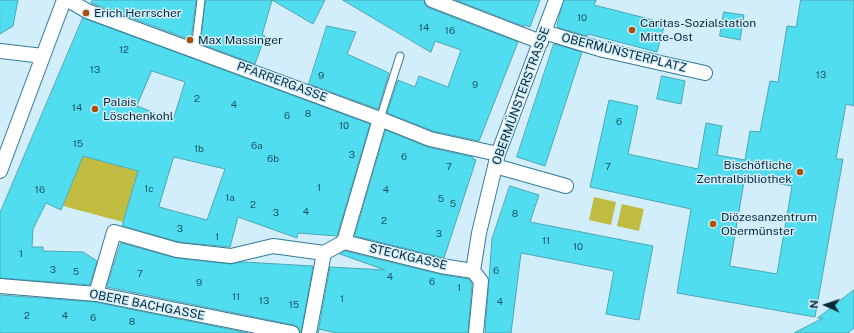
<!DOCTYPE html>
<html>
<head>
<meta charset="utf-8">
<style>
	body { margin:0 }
	#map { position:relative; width:854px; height:333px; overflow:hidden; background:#d2eefb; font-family:"Public Sans",sans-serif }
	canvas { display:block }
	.north { position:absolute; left:806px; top:285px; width:40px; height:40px; -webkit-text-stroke:3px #d2eefb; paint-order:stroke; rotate:273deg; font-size:11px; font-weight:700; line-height:16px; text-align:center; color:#0a2936 }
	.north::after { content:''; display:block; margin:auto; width:14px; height:18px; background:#0a2936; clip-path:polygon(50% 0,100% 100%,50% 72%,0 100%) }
</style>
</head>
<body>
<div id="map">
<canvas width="854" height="333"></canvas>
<div class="north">N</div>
</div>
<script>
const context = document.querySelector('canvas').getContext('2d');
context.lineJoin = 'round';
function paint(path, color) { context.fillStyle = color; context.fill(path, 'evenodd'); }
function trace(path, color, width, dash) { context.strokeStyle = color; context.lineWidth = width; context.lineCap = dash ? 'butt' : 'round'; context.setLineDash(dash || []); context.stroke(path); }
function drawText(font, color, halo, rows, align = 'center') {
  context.font = font + ' "Public Sans",sans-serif'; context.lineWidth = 3; context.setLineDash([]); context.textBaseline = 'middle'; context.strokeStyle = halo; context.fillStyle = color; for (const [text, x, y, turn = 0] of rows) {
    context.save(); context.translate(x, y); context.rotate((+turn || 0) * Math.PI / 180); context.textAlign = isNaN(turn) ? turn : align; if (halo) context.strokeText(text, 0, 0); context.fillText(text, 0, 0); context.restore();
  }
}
const green = new Path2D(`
	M83,156L138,171L123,222L63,206Z
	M594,197L616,202L611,225L589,220Z
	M622,204L644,209L639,231L617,226Z`);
const building = new Path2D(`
	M0,0H18L13,26L0,34Z
	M93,0H196L191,40L91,3Z
	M206,0H325L313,24L272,0L262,35L265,36L255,64L201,44Z
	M343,0H424L425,5L429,8L518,42L479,141L433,131L387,113L398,80L415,87L419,76L448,87L461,50L435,41L431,52Z
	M456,0H540L530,27L524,25V26Z
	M564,0H596L594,5L665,23L657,52L588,34L587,36L559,28L557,26Z
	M801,0H854V106L846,104L836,159H843L815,317L677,293L691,209L590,187L609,100L638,106L628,154L698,169L706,123L722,126L717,155L745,160L750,131L760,132L770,81L778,82L787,26L796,27ZM745,178L792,186L777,274L730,266Z
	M724,12L744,15L740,40L720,36Z
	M83,18L370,124L337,236L298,233L297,238L238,217L230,247L179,242L122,226L138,171L83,156L61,210L46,203L33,229L32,247H43V251L83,252L97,261L90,285L0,278V213ZM152,71L185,82L173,120L137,106ZM174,157L225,169L207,220L159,207Z
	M327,26L356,32L347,54L389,73L378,109L309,84Z
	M554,44L582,52L545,166L517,157Z
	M662,76L685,81L681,104L657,99Z
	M386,130L427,147L473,157V159L476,160L444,258L355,236Z
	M510,186L539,195L530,222L653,246L639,320L606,314L614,271L521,253L511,333H485L492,239Z
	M121,243L176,258L230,264L243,262L313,266L301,333L298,327L294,325L107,287Z
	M345,251L439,274L469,279L472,284L468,333H337L319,329L318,333L330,267L385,270L340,254Z
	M854,290V328L848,333H794L823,318H818Z
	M0,295L95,302L248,333H0Z`);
const lane = new Path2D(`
	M195,50L201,0
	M380,119L400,56`);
const street = new Path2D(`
	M68,0L87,11L380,119L430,139L498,154
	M432,0L541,42
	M544,32L603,50L705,73
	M0,51L43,56
	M495,166L566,186
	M0,171L64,0
	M344,242L441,266L473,271
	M0,286L96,294L292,333
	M96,294L114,232L177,250L231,256L273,246L324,253
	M309,333L324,253L344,242L380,119
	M476,333L481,281L473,271L479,233L498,154L556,0`);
const markers = [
	[86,13,4,"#ae4d06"],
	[632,30,4,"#ae4d06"],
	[190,40,4,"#ae4d06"],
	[95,109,4,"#ae4d06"],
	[800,172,4,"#ae4d06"],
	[713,224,4,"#ae4d06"]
];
const numberNames = [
	["10",582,18],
	["14",424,28],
	["16",450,31],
	["12",124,50],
	["13",95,70],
	["13",821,75],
	["9",321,76],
	["9",475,85],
	["2",197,99],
	["4",234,105],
	["14",77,108],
	["8",308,114],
	["6",287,116],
	["6",619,122],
	["10",344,126],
	["15",78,144],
	["6a",257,146],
	["1b",199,149],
	["3",352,155],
	["6",404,157],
	["6b",273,159],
	["7",449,167],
	["7",608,167],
	["1",319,188],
	["1c",149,189],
	["16",40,190],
	["4",386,190],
	["1a",230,198],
	["5",441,199],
	["5",453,204],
	["2",253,205],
	["4",306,212],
	["3",276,213],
	["8",515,214],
	["2",384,221],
	["3",180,229],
	["3",439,234],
	["1",217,237],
	["11",546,241],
	["10",578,247],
	["1",21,254],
	["3",53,270],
	["6",496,271],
	["5",76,272],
	["7",140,274],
	["4",390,277],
	["6",432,282],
	["9",199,283],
	["1",459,288],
	["11",236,297],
	["1",342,299],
	["13",264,301],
	["4",500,302],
	["15",294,305],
	["2",27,316],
	["4",65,316],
	["6",93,318],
	["8",132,322]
];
const poiNames = [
	["Erich Herrscher",94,13],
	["Caritas-Sozialstation",640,23],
	["Mitte-Ost",640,37],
	["Max Massinger",198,40],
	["Palais",103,102],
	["Löschenkohl",103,116],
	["Bischöfliche",792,165,"right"],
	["Zentralbibliothek",792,179,"right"],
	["Diözesanzentrum",721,217],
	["Obermünster",721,231]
];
const streetNames = [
	["OBERMÜNSTERPLATZ",624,53,14],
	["PFARRERGASSE",282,82,20],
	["OBERMÜNSTERSTRASSE",521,96,-70],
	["STECKGASSE",408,257,13],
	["OBERE BACHGASSE",147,305,11]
];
paint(green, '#bfbc41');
paint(building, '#50ddf0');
trace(building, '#4fa6b3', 1);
trace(lane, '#327c99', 9);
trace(street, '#327c99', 16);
trace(lane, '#fff', 7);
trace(street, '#fff', 14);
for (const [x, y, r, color] of markers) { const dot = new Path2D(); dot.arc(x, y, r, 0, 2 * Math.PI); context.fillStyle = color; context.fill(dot); trace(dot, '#d2eefb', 1.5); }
drawText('10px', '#1c5664', null, numberNames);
drawText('12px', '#0a2936', '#d2eefb', poiNames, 'left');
drawText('12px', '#0a2936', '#d2eefb', streetNames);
</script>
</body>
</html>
